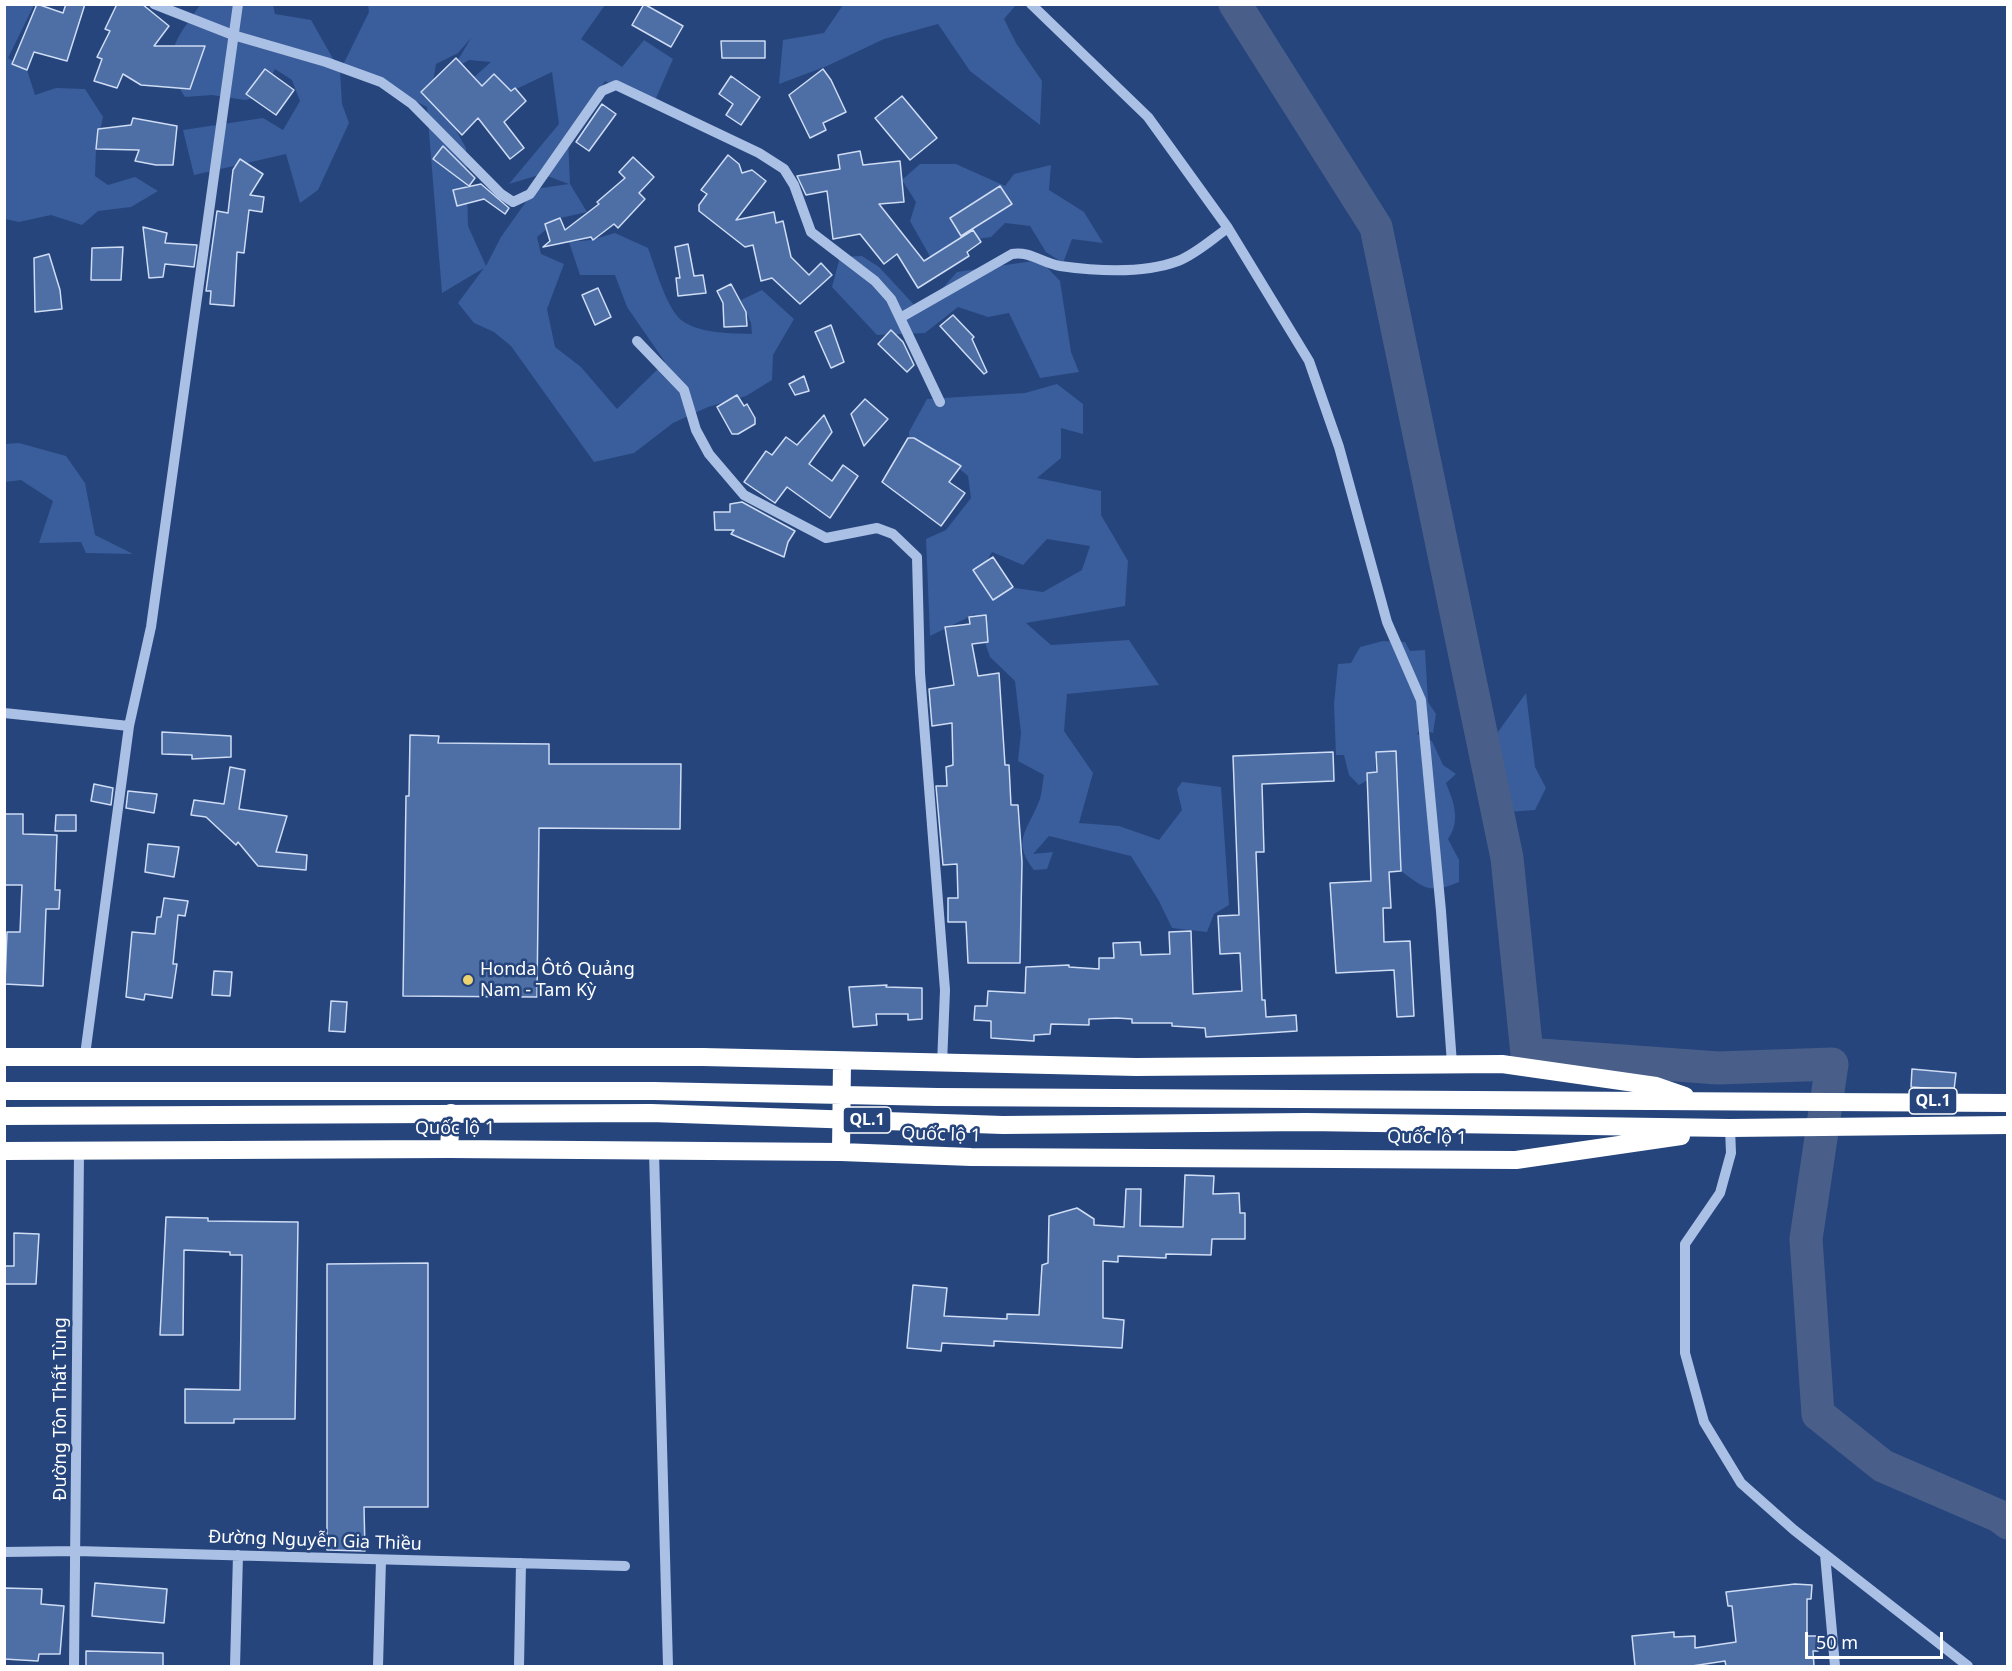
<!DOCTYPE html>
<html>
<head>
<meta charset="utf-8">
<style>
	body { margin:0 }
	#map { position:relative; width:2012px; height:1671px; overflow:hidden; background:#26457d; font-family:"Noto Sans",sans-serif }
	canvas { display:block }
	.frame { position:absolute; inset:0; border:6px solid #fff; pointer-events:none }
	.scale { position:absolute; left:1805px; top:1632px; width:138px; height:27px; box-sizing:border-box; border:3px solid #fff; border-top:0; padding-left:8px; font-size:18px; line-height:21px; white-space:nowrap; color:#fff; -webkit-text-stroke:4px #26457d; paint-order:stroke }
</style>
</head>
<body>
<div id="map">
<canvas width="2012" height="1671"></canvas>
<div class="frame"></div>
<div class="scale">50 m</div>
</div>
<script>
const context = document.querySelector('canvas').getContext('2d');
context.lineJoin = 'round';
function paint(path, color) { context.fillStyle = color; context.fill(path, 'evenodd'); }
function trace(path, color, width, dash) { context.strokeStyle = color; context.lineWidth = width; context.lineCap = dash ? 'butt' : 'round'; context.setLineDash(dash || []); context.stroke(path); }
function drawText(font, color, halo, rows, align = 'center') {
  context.font = font + ' "Noto Sans",sans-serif'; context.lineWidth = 5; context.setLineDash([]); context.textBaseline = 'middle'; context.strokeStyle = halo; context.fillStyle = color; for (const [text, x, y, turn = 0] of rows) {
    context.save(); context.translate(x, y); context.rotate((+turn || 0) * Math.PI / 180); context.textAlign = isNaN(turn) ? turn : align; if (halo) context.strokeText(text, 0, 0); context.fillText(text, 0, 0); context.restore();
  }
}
const green = new Path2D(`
	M4,5H34L8,58L27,70L35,95L56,88L85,89L103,117L96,149L95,176L108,185L135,177L158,191L131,207L98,211L82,225L51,215L19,222L5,219Z
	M200,5H273L275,14L311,20L340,71L369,12L368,5H605L581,39L622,67L644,40L673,59L656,98L675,108L670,116L605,81L568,137L570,184L587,212L560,218L537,237L541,254L564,264L547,309L555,347L581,367L617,409L665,362L627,307L615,275H580L569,242L591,240L615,233L648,248C655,266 667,312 684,322C703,334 731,333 752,334L751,323L741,300L762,290L794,319L773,355L772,380L746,396L708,407L673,423L634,453L594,462L511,346L494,332L474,323L458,303L484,268L442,293L427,107L384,85L340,71L342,104L349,123L318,190L300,203L286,154L194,175L183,130L263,118L283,130L300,101L292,80L275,69L261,96L245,100L212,95L185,97C159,55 176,40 200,5ZM471,38L452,70L469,60L491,62L473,78L477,113L512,91L552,72L559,124L509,184L542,174L569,184L535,189L501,237L486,266L468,226L466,148L432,87L436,64L458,53Z
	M843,5H1016L1004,19L1016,43L1042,81L1040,125L970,71L938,24L884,39L827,66L779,84L783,40L824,33Z
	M920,164H956L1005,186L1014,174L1051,165L1049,190L1084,212L1103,243L1072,239L1063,263L1046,252L1030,226L1005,223L991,237L951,243L932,260L910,221L916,202L902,180Z
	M862,256L879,267L917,308L940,291L957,272L1040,260L1060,281L1071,352L1079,372L1040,378L1009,313L988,317L958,307L925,333L877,335L832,287L840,257Z
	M1057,384L1083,404V434L1061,428V458L1037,478L1101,491V515L1128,561L1125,606L1026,623L1051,645L1129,640L1159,685L1067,694L1064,731L1093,773L1079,823L1119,826L1159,840L1182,810L1177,789L1182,782L1221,787L1229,905L1214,914L1207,932L1172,928L1159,901L1131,856L1049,836L1033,854L1053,852L1047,869L1034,870C1012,842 1026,832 1038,804C1042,796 1042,785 1044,775L1018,761L1021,733L1015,681L990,657L975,614L930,636L926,539L946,530L971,498L968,476L944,456L910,452L909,432L927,399L1025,393ZM1047,539L1090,546L1082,570L1043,592L1008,587L981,571L992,552L1023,565Z
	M19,443L66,456L85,483L95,535L133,554L86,553L81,542L39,543L53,501L21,480L5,482V444Z
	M1383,641L1405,642L1410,651L1425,650L1428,702L1436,714L1433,733L1420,729L1417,734L1432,741L1443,765L1456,774L1446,783C1454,803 1461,820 1448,839L1459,860V882C1430,894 1425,889 1401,871L1395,757L1375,758L1376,775L1359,785L1349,775L1344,755H1336L1334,704L1338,664L1351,663L1360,647Z
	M1526,693L1535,767L1546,788L1535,810L1507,812L1516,833L1507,858L1485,750Z`);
const river = new Path2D(`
	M1235,4L1376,227L1507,858L1527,1054L1718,1068L1832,1064L1806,1239L1818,1414L1883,1466L1999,1516L2008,1523`);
const building = new Path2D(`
	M37,4L63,13L66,4H85L67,61L34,52L27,70L12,64Z
	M117,4H142L169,26L154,46H205L190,89L141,85L123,74L117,88L94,81L102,59L97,57L110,31L105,29Z
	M644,4L683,26L671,47L632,25Z
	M721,41H765V58H722Z
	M456,58L482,86L494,74L511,91L515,88L526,101L504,122L524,148L510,159L478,118L462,135L421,92Z
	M265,69L294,90L276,115L246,94Z
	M823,69L831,80L846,112L823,123L826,130L810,138L789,95Z
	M731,76L760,97L741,125L726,115L733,104L719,94Z
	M902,96L937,138L910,160L875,118Z
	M602,104L616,114L589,151L576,142Z
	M133,118L177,126L173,165H156L135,161L139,150L96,149L98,129L131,125Z
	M443,146L475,178L469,186L433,159Z
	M860,151L863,165L900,161L904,202L879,204L924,261L973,230L981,242L967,252L969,256L918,288L897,254L884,264L860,234L833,239L827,191L806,195L797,176L840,169L838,155Z
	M728,155L739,164L742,173L752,170L766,181L736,220L774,212L776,223L783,221L791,257L809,275L821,263L832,275L800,304L772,278L761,281L753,245L745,247L699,211V205L707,194L701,190Z
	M633,157L654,177L639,193L645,199L618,228L614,224L593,240L591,237L543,247L550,241L545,224L560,218L565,230L599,204L597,202L625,178L619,172Z
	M240,159L263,174L250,195L264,197L262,212L249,210L244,253L237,252L234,306L210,304L211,291H206L217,211L228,213L233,170Z
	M481,184L509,208L505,214L484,199L457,206L453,190Z
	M1000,186L1012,204L961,236L950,218Z
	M143,227L167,233L165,243L197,245L194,267L165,264L163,277L149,278Z
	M688,244L694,276L703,275L706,293L678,296L676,278H680L675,247Z
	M123,247L121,280H91L92,248Z
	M49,254L60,290L62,309L35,312L34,258Z
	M731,284L746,312L747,326L724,327L723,303L717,291Z
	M598,288L611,317L595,325L582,295Z
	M953,315L974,337L972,339L987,372L984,374L940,326Z
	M831,325L844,362L831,368L815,332Z
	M891,330L903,342L914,365L907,372L878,344Z
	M804,376L809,391L795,395L789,384Z
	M737,395L744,406L747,404L755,418V424L738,434H732L717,407Z
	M865,399L888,419L864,446L851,414Z
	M824,415L832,432L809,464L832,481L843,465L858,476L830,518L787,487L775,503L744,482L766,451L772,455L786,437L797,445Z
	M908,438H914L961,466L949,482L965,493L941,526L882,482Z
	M742,502L795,531L788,542L784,557L731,534L734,530H715L714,512H730V504Z
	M993,557L1013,587L993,600L973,570Z
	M986,615L988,642L972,644L978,676L999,673L1005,765H1009L1011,805H1018L1022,862L1020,963H968L966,922H948V898H958L957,864L943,865L936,786H947L946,767L953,765L952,723L932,726L929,689L954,685L945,627L970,624L969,617Z
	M162,732L231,736V757L192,759V755L162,754Z
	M410,735L439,736L438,743L549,744V764H681L680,829L539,828L537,997L403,996L406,796H409Z
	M1396,751L1401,871L1389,872L1391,908H1383L1384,942L1410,941L1414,1016L1397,1017L1394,970L1336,973L1330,883L1371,881L1367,773L1377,772L1376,752Z
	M1333,752L1334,781L1262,784L1264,852H1256L1262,1000H1265L1266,1017L1296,1015L1297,1031L1206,1037L1205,1028L1172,1026V1023H1132V1019L1117,1018L1089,1019V1025L1051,1024L1050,1034L1034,1035V1041L1019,1040L991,1038V1021L974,1020L975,1006H987L988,991L1025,993L1026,967L1069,965V967L1099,969V958H1114L1113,943L1140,942L1141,955L1170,954L1169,932L1191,931L1193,994L1242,991L1240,953L1220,954L1218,916L1239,915L1233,756Z
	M230,767L245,770L239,809L287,816L276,852L307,855L306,870L258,866L238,842L236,845L206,817L191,815L194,800L224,804Z
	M94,784L113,788L111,805L91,801Z
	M128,791L157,794L154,813L126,808Z
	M4,814H23V834L57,835L55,890H60L59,909H46L43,986L5,984L7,932H20L22,885H4Z
	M56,815H76V831H55Z
	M148,844L179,847L174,877L145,872Z
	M164,898L188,901L185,916L178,915L173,964H177L172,998L145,994L144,1000L126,997L132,932L155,934L157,917H161Z
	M214,971L232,972L230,996L212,995Z
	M887,985L886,987L922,988V1019L908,1020V1014H876L877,1025L853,1027L849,987Z
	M331,1001L347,1002L345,1032L329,1031Z
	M1912,1069L1956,1073L1954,1090L1911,1087Z
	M1185,1175L1214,1176L1213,1194L1239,1193L1240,1213H1245V1239H1212L1211,1255L1166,1254V1258L1118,1256V1262L1103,1261V1318L1124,1320L1122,1348L994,1341V1346L942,1343L941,1351L907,1348L913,1285L947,1288L944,1316L1007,1319V1314L1039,1315L1042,1265L1048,1263L1049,1216L1077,1208L1094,1219V1225L1124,1227L1126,1189H1141L1140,1226L1183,1227Z
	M166,1217L208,1218V1221L298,1222L295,1419H234V1423H185V1389L240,1390L242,1255H230V1252L184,1250L183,1335H160Z
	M14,1233L39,1234L36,1284H4V1266H14Z
	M428,1263V1507H364L365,1551L327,1550V1264Z
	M95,1583L167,1589L164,1623L92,1616Z
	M1795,1584L1812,1585L1811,1599H1807V1636H1817L1818,1651H1813L1814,1666H1726L1725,1661L1692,1666H1635L1632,1636L1674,1632V1637L1695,1636V1648L1736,1642L1732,1606H1728L1726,1592Z
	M4,1588L42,1589L41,1604L64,1606L60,1654H39L38,1661L4,1659Z
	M86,1651L163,1653V1666H86Z`);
const minor = new Path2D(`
	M154,4L233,35L326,62L381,82L412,104L501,194L513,202L530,194L602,91L616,85L759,153L784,169L794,185L811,232L875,281L891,299L940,402
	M1031,4L1148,117L1228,228L1309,361L1339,447L1387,622L1421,700L1441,911L1452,1064
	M900,318L1012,254C1030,251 1042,263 1060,266C1096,271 1143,274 1178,261C1196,254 1212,239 1228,228
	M637,341L684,390L696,430L709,454L744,495L826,538L877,528L893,534L917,557L920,673L945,990L942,1064
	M4,713L129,726
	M85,1055L129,726L151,627L238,4
	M1730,1128L1731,1153L1720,1193L1685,1244V1353L1704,1422L1741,1483L1794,1530L1968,1666
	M654,1152L668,1666
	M4,1552L76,1551L625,1566
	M1825,1554L1835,1666
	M74,1666L79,1153
	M235,1666L238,1555
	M378,1666L381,1560
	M519,1666L521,1563`);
const highway = new Path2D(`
	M4,1057H703L1136,1067L1502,1064L1656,1086L1685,1096
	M4,1091H654L937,1097L2008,1103
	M4,1116L651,1113L1003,1125L1306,1122L1730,1128L2008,1125
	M449,1149L451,1113
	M4,1151L449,1149L841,1152L971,1157L1516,1160L1681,1136
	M841,1152L842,1061`);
const markers = [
	[468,980,6,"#eed470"]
];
const shields = [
	[1933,1101,48],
	[867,1120,48]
];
const shieldNames = [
	["QL.1",1933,1101],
	["QL.1",867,1120]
];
const poiNames = [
	["Honda Ôtô Quảng",480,970],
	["Nam - Tam Kỳ",480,991]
];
const streetNames = [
	["Quốc lộ 1",455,1129],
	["Quốc lộ 1",941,1135,2],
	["Quốc lộ 1",1427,1138,1],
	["Đường Tôn Thất Tùng",61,1409,-90],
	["Đường Nguyễn Gia Thiều",315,1541,2]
];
paint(green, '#3a5d9b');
trace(river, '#495f89', 33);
paint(building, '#4e6ea6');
trace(building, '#cedcf4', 1.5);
trace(minor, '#abc0e5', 10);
trace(highway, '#fff', 18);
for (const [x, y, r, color] of markers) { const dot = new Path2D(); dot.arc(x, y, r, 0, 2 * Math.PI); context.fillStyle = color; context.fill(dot); trace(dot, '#26457d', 2); }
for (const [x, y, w] of shields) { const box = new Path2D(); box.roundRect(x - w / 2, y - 13, w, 26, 4.5); context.fillStyle = '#26457d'; context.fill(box); trace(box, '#fff', 1.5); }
drawText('bold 16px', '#fff', null, shieldNames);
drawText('18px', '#fff', '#26457d', poiNames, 'left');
drawText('18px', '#fff', '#26457d', streetNames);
</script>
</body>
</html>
